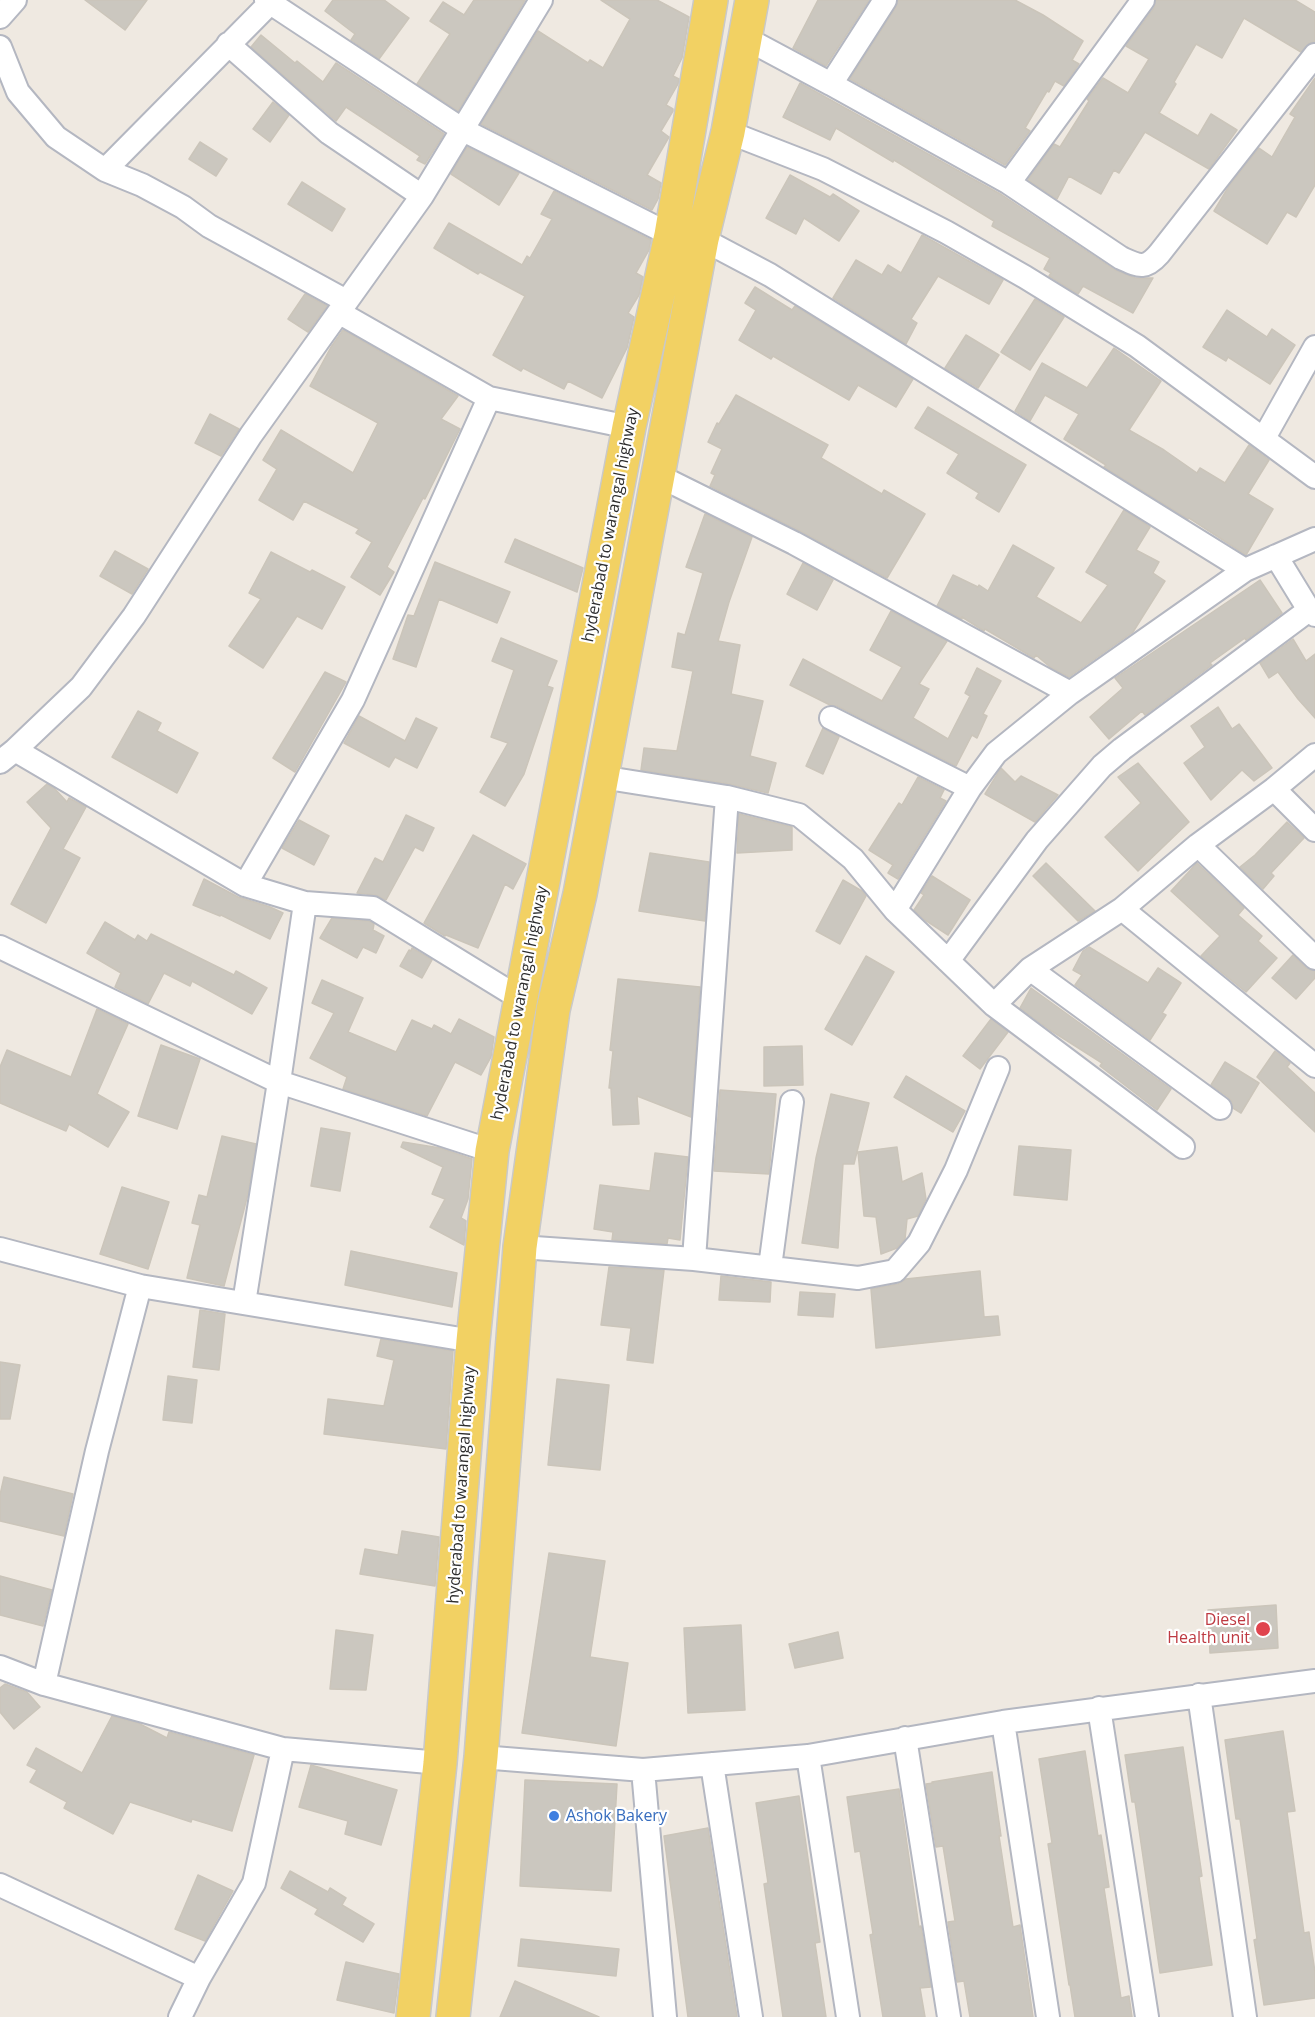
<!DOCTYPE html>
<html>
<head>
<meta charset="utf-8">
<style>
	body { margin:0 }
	canvas { display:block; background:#efe9e1 }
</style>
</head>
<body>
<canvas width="1315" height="2017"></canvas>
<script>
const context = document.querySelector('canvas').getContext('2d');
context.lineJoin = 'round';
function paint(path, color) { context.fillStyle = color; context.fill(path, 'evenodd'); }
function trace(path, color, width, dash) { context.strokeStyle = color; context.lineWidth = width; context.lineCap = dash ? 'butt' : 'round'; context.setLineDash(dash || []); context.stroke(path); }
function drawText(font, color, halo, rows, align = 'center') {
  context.font = font + ' "Open Sans",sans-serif'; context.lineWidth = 4.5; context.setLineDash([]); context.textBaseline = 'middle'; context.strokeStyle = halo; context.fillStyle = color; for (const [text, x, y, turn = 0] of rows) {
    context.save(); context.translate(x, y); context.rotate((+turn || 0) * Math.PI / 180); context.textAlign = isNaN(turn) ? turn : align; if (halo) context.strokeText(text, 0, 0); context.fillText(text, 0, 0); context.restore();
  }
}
const building = new Path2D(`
	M85,0H147L125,30Z
	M333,0H384L409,18L379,59L351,40L355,34L325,11Z
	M474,0H525L458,111L417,84L450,34L430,21L443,2L464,15Z
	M601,0H657L689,17L682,58L673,76L679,79L678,84L666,105L673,109V111L661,131L669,137L647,175L661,183L658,199L652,210L481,124L538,31L588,63L590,60L603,68L630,19Z
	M818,0H869L826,66L793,48Z
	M898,0H1015L1043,15L1083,41L1072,60L1079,64L1064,86L1055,81L1049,92L1047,91L1025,128L1030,131L1005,165L850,79L896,7Z
	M1156,0H1295L1315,12V42L1309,43L1301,52L1244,18L1222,58L1196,44L1174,82L1176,84L1159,113L1198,136L1211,114L1237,130L1209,169L1145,132L1119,173L1114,170L1101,194L1069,176L1057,199L1028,180L1054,144L1060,147L1089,101L1087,99L1103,78L1128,93L1149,59L1126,46L1154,8Z
	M261,35L295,63L297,61L323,82L336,63L444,134L425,164L417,160L420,156L346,107L336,121L251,47Z
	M1315,78V185L1296,217L1287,212L1267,244L1214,211L1229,186L1259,148L1272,157L1295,117L1290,114Z
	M800,83L1002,195L1115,270L1135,278H1153L1133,313L1083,286L1078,294L1049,276L1051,273L1044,269L1050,258L992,226L994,221L894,160L893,162L836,128L830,140L783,117Z
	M273,102L289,115L270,142L253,129Z
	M200,142L227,159L216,176L189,159Z
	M467,147L519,173L499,205L451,174Z
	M790,175L830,197L833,194L859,211L839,241L804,218L796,234L766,218Z
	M302,182L345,209L332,231L288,204Z
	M554,191L651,240L649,250L636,273L643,277L639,295L628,313L634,317L627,348L602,398L568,381L564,389L523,368L521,371L493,355L525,296L480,272L478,274L434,248L449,223L522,265L527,256L530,258L552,219L541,214Z
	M922,235L1003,280L989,304L938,276L911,319L917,323L906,344L833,298L856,260L882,275L888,265L901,273Z
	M755,287L792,310L795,306L913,379L896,407L858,385L849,400L773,356L771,359L739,340L756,310L745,303Z
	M305,294L327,306L308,332L288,319Z
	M1035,299L1064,317L1030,370L1001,352Z
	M1227,310L1267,337L1272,329L1295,345L1270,384L1228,357L1226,361L1203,347Z
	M343,330L458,396L441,419L460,429L425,499L423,498L387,567L394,572L380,595L351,577L372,542L356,533L359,529L304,501L293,520L259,500L277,469L263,460L281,430L353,473L378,423L310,386L331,347Z
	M966,335L999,355L978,388L945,368Z
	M1114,348L1161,381L1129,430L1164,450L1197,473L1200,468L1225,483L1249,445L1269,460L1248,494L1273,509L1246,555L1189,518L1188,519L1104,467L1106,465L1064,439L1079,414L1045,395L1030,421L1015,411L1042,363L1087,388Z
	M736,395L828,445L821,458L882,494L884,490L925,514L887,578L800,531L710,486L715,475L711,473L722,449L708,442L717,423L719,424Z
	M928,407L1026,465L999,512L976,498L979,493L947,473L959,454L915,428Z
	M210,414L239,429L221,456L195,443Z
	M1124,510L1150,527L1136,550L1159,562L1153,573L1165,581L1133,632L1069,677L1050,667L1036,655L1034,658L985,629L984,631L962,617V619L937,606L953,575L978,587L979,585L988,591L1013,545L1054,568L1036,597L1081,623L1108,585L1086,572Z
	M705,514L752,537L729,602L718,641L740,645L731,694L763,701L750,756L776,763L768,793L729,784L641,770L644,748L677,751L693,671L672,667L678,633L685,635L703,573L686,567Z
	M515,539L583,568L577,592L505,562Z
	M115,551L148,569L132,594L100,576Z
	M271,552L310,572L312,570L345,587L322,629L297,616L263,668L229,646L261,599L249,593Z
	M435,562L510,592L497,623L439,599L416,667L393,659L408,615L414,616Z
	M803,563L833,580L817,610L787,594Z
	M1260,580L1282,613L1246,640L1245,638L1210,663L1212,665L1145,715L1142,711L1109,739L1090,717L1123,688L1115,678Z
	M891,611L947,641L919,684L929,689L913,718L948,739L970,696L965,693L977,668L1001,681L983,714L987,716L977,738L972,735L956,766L837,706L830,705L790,685L803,659L882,701L902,667L870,650Z
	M501,638L557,661L547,686L553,688L524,774L505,806L480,792L508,743L491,737L514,670L492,661Z
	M1293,639L1306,661L1315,654V718L1298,699L1278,672L1269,678L1260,663Z
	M325,672L346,682L295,772L273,758Z
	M1218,707L1232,729L1239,724L1272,768L1254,781L1242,770L1211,800L1184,763L1205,747L1191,726Z
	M138,711L161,723L157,731L198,753L177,793L112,757Z
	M359,716L405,741L416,718L437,728L417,768L395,757L389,767L344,743Z
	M823,728L839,737L823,774L806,766Z
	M1138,763L1189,822L1138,871L1105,837L1141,803L1118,777Z
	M1001,768L1015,782L1021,776L1058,795L1035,822L985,794Z
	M918,777L944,790L940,798L946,801L898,879L888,873L893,865L869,850L899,803L902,805Z
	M47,784L55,789L67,802L69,798L86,807L63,849L80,858L46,923L11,904L51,828L27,802Z
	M739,814L792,827V850L737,853Z
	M406,815L434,828L423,851L415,847L386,900L375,895L357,893L375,858L383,862Z
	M299,820L329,836L314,865L282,848Z
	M1287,822L1304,838L1271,873L1274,876L1263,889L1240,867L1255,855Z
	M473,835L526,864L513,889L505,884L478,948L446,935L445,936L424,923Z
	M650,853L709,862L705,921L639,911Z
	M1046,863L1095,911L1078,921L1033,876Z
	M1197,863L1244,908L1238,915L1262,936L1258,941L1277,958L1246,992L1201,956L1220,936L1171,891Z
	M932,876L970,900L948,935L925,920L914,910L924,895L921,893Z
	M204,879L238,897L270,907L283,913L270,939L221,915L220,916L193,905Z
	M843,880L862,891L866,896L840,944L816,931Z
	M332,918L369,921L374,924L373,930L384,936L376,953L363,947L357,958L320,938Z
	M105,922L135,940L138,935L147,941L151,934L234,975L236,971L267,988L252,1014L192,981L190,986L164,973L148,1004L115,987L121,973L87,953Z
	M1089,947L1148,983L1158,968L1181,983L1162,1013L1166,1015L1150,1040L1075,985L1082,975L1073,970L1083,951Z
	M412,948L432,960L422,978L400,966L409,950L411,951Z
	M1293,955L1306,968L1315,971V978L1296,999L1272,978Z
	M866,956L894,972L852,1045L825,1029Z
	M618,979L700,987L691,1117L637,1096L639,1124L613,1125L611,1088H609L613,1051L610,1050Z
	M322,980L363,998L348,1032L396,1052L412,1020L432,1029L434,1025L451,1034L459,1019L494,1037L491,1057L481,1075L455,1062L427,1116L343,1089L347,1077L310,1058L334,1013L312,1003Z
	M1031,988L1171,1089L1157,1110L1100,1066L1102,1063L1050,1030L1020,1008Z
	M97,1009L128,1024L97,1094L129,1112L108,1147L69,1124L66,1131L0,1103V1067L7,1050L71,1077Z
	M991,1019L1008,1032L980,1069L963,1056Z
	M161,1045L200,1059L177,1129L138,1116Z
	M802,1046L803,1085L764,1086V1047Z
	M1275,1051L1290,1063L1287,1067L1315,1093V1132L1257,1077Z
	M1225,1062L1259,1083L1241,1113L1233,1108L1232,1102L1228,1097L1211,1085Z
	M906,1076L965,1111L953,1132L894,1097Z
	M720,1090L776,1094L769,1174L714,1171Z
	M831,1094L869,1103L854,1164H843L838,1248L802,1243L816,1158Z
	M321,1128L350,1133L340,1191L311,1186Z
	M222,1136L256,1144L248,1194L224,1286L187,1278L200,1225L192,1223L199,1195L207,1197Z
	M403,1142L440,1148L472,1159L468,1199L461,1218L466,1221L464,1245L430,1227L445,1199L432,1194L443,1167L401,1147Z
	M1019,1146L1071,1150L1067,1200L1014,1195Z
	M897,1147L902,1182L922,1173L926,1199L918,1216L907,1219L905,1239L897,1248L881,1254L876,1217L864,1216L858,1152Z
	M655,1153L688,1157L680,1240L668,1238L667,1244L612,1240L613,1232L594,1229L600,1185L650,1191Z
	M122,1187L169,1202L148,1269L100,1254Z
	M351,1251L457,1273L452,1307L345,1285Z
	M609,1267L664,1270L653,1363L627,1360L631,1328L601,1325Z
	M980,1271L984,1317L998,1316L1000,1335L876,1348L871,1289L898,1284L906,1279Z
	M721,1276L771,1282L770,1302L719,1300Z
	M800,1292L835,1294L833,1317L798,1315Z
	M200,1310L225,1314L219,1370L193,1367Z
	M381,1339L453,1351L446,1449L324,1434L328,1399L384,1406L394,1360L377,1356Z
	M0,1362L20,1365L10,1419H0Z
	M168,1376L197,1380L192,1423L163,1420Z
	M557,1379L609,1385L600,1470L548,1465Z
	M4,1477L73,1494L64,1536L0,1521V1495Z
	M402,1531L439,1537L435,1586L360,1574L365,1549L398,1555Z
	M549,1553L605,1561L590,1657L628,1663L616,1746L522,1733Z
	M0,1576L52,1590L43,1626L0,1615Z
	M1276,1605L1278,1648L1210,1653L1208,1610Z
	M741,1625L745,1710L688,1713L684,1628Z
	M336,1630L373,1635L366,1690L330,1689Z
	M838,1632L843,1658L795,1668L789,1644Z
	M5,1684L27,1692L40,1707L14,1729L0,1712V1688Z
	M112,1716L138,1723L167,1738L169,1732L254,1755L232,1831L192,1819L191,1822L130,1802L113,1834L64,1808L67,1802L30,1782L37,1770L27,1765L36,1748L82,1773Z
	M1283,1731L1295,1811L1287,1812L1304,1933L1309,1932L1315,1972V1998L1264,2005L1254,1940L1257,1939L1240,1819H1236L1225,1740Z
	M1183,1747L1202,1876L1199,1877L1212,1965L1160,1973L1135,1802H1132L1125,1755Z
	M1085,1751L1098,1836L1101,1835L1109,1887L1104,1888L1121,1998L1129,1996L1132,2017H1075L1070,1985H1069L1048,1844L1052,1843L1039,1759Z
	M311,1765L397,1790L381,1845L345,1834L348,1821L299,1807Z
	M992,1772L1001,1836H999L1013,1927L1020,1925L1033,2017H970L964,1981L957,1982L948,1922L955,1921L943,1846L936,1847L926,1784L933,1783L932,1782Z
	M525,1780L617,1784L611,1891L520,1886Z
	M899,1789L919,1927L921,1926L931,1987L920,1988L925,2017H883L870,1935L873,1934L860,1851L855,1852L847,1797Z
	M799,1796L820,1942L815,1943L826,2017H783L764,1884L768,1883L756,1803Z
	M708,1828L718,1894L737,2017H688L664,1836Z
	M290,1871L328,1892L330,1888L346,1898L342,1905L374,1924L363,1942L315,1914L318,1909L281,1888Z
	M198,1875L233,1891L205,1941L175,1929Z
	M521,1939L619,1949L616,1976L518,1966Z
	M346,1962L399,1974L394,2013L337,2000Z
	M515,1981L599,2017H500Z`);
const street = new Path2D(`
	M266,0L463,130L671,235
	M885,0L831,84L1009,183L1121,258C1139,266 1145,270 1159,254L1315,55
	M0,17L15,0
	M745,38L831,84
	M228,44L329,133L422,196
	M0,47L18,92L56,137L105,170L273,0
	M728,132L823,169L946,232L1025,277L1137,346L1315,477
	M105,170L142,185L183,207L209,226L346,301
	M1009,183L1143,0
	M702,239L770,275L1245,570
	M340,313L489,398L629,427
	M1264,438L1315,347
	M657,475L794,543L1070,693
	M1276,556L1309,610L1315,615
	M831,718L970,788
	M15,750L81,687L134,616L251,435L422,196L541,0
	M0,762L15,750L245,885L305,903L373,908L521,999
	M601,777L727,797L799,815L853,859L895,910L994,1005L1183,1147
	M1274,789L1315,830
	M1198,845L1315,958
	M245,885L353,700L489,398
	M1122,909L1315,1066
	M895,910L970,788L996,753L1070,693L1245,570L1315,539
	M0,947L279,1082L492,1151
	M948,961L1037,840L1102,766L1122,749L1309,610
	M1030,969L1220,1108
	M994,1005L1030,969L1122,909L1198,845L1274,789L1315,755
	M520,1247L694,1259L858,1278L895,1271L919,1243L956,1170L998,1068
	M0,1249L140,1286
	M694,1259L727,797
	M770,1267L792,1102
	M244,1303L279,1082L305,903
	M0,1667L44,1684L283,1749L440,1763
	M44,1684L97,1451L140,1286L473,1341
	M1199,1695L1245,2017
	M1099,1708L1147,2017
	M1003,1722L1048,2017
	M905,1738L949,2017
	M808,1756L848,2017
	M481,1757L643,1770L808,1756L1003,1722L1315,1681
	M712,1764L751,2017
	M643,1770L665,2017
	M0,1885L199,1978
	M180,2017L199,1978L254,1883L283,1749`);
const primary = new Path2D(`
	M413,2017L440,1763L473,1341L492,1151L629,427L671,235L711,0
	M453,2017L481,1757L520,1247L553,1010L580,894L702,239L728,132L752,0`);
const markers = [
	[1263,1629,8,"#e0444e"],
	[554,1816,6,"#3f7fe0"]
];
const streetNames = [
	["hyderabad to warangal highway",611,525,-79],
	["hyderabad to warangal highway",520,1003,-79],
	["hyderabad to warangal highway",462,1485,-86]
];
const healthNames = [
	["Diesel",1250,1620],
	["Health unit",1250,1638]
];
const shopNames = [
	["Ashok Bakery",566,1816]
];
paint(building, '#cbc7bf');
trace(building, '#cbc5ba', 1.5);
trace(street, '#b4b7c1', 26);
trace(primary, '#c9c9c9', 36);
trace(street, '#fff', 22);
trace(primary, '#f2d163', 33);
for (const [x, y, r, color] of markers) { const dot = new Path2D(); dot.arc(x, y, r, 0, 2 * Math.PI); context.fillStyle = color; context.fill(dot); trace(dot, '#fff', 2); }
drawText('16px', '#2e2e2e', '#fff', streetNames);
drawText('16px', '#be3a42', '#fff', healthNames, 'right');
drawText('16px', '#366cbe', '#fff', shopNames, 'left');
</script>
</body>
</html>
